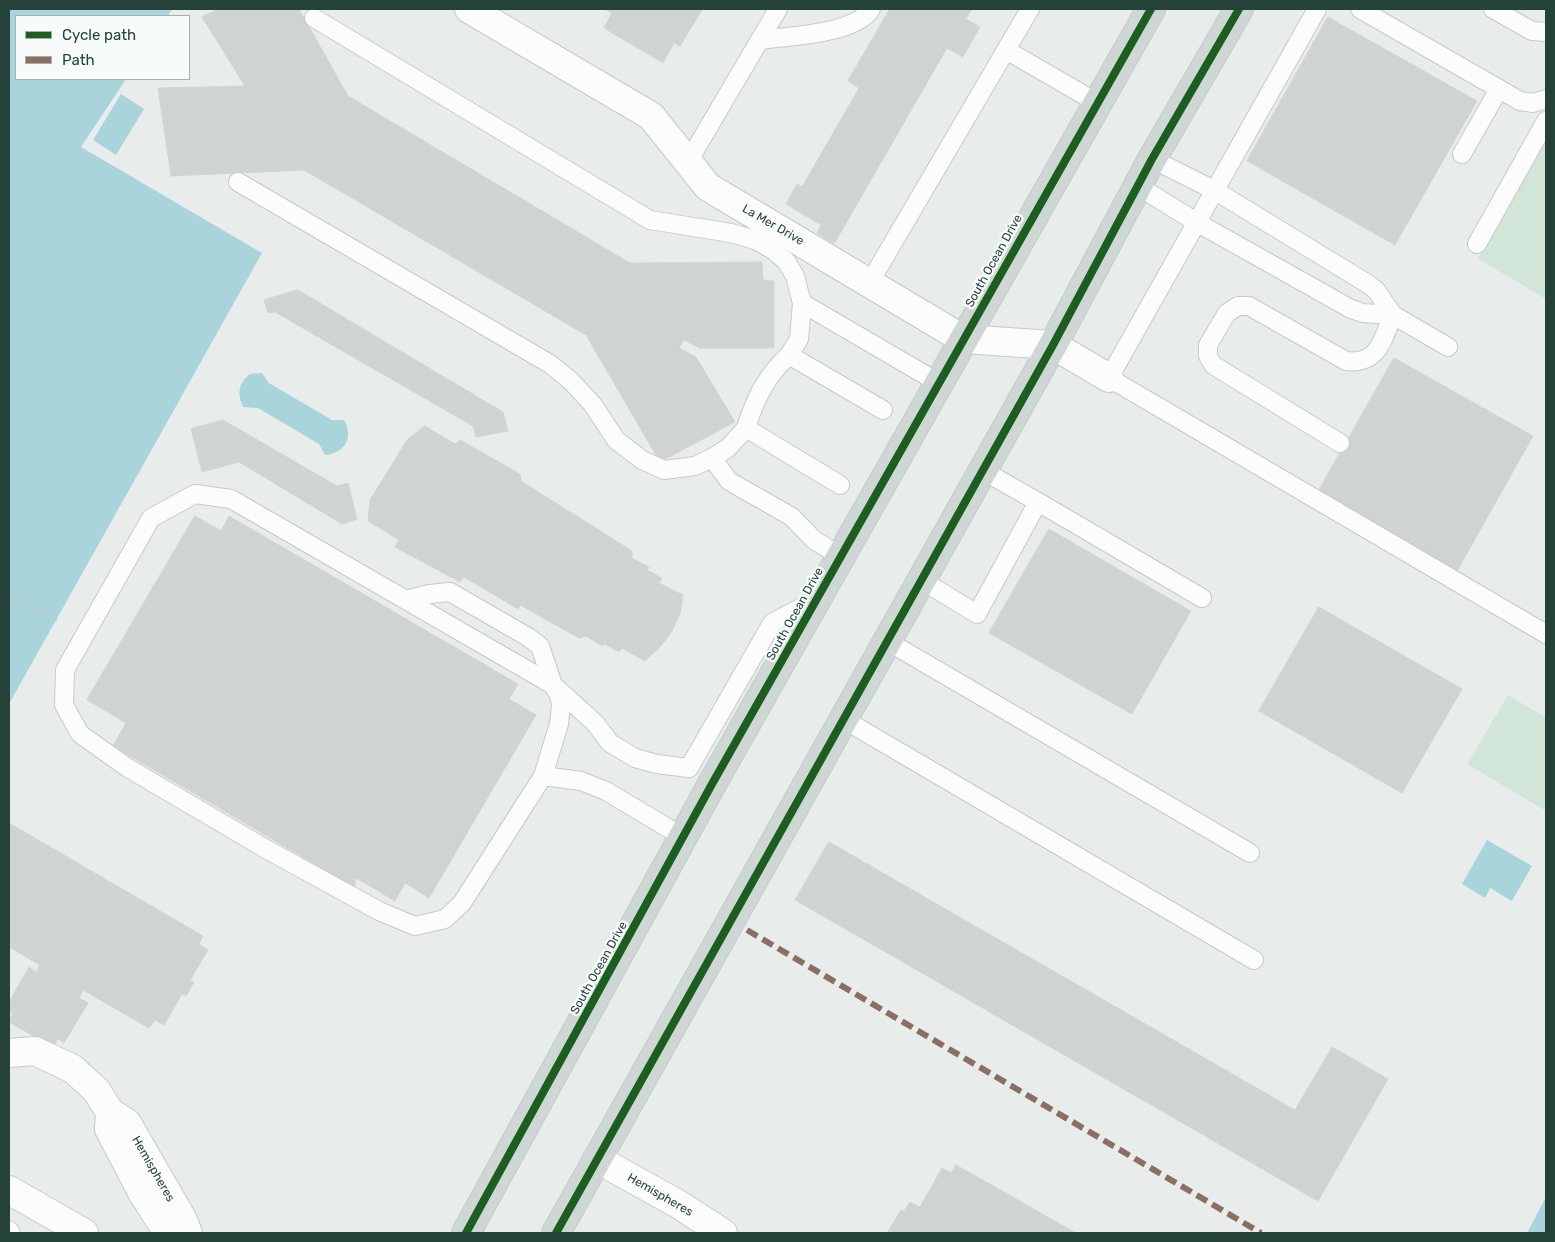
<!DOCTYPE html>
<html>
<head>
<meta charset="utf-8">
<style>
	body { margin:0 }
	#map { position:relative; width:1555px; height:1242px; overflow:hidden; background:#e8edeb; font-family:Rubik,sans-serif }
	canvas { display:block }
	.frame { position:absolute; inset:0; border:10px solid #24423a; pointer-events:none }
	.legend { position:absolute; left:15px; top:15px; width:175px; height:65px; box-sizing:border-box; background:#f7fbf9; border:1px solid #a3b1ad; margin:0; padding:6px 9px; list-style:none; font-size:15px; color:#24423a }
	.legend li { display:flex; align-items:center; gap:10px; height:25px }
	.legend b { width:25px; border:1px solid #a3b1ad }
</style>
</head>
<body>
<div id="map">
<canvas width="1555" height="1242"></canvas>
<div class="frame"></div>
<ul class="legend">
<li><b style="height:6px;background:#1b5e20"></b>Cycle path</li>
<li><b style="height:6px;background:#8d6e63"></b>Path</li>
</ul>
</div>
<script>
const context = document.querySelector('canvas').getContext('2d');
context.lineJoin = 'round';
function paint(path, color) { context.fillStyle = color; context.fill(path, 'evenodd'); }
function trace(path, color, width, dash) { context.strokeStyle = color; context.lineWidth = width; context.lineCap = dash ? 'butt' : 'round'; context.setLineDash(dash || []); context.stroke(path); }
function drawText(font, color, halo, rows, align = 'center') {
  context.font = font + ' Rubik,sans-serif'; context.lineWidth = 5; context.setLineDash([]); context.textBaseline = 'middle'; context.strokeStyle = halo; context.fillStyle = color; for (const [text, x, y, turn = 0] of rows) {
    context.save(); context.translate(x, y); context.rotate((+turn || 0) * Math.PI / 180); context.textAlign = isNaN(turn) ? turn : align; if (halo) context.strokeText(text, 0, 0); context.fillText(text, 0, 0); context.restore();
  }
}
const green = new Path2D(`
	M1546,142V299L1478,259Z
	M1508,695L1546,718V811L1467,764Z`);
const water = new Path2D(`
	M9,9H172L168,16H16V79H126L81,147L262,253L9,704Z
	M121,94L144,109L116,155L93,140Z
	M262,373L269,383L332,420H344C354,438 345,453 325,455L319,444L258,408L243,407C237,394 238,383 250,374Z
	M1487,840L1532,866L1512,901L1490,888L1485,898L1462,884Z
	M1546,1197V1233H1527Z`);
const building = new Path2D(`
	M219,9H299L348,96L630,263L762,262L763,280L774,281V348H700L684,340L679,348L696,357L735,422L660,462L586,335L304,170L171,176L158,88L245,86L202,17Z
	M604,9H700L702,10L680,46L674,43L663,63L604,28L612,13Z
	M890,9H972L966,19L980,27L963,57L947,48L834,244L817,233L821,225L786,204L797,184L802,187L859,88L848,81Z
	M1328,17L1477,101L1395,245L1247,161Z
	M298,290L503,412L508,431L476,437L473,426L275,312L268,313L264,300Z
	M1394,358L1533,436L1457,571L1318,492Z
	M223,420L337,486L348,483L357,519L342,524L239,462L202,472L191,429Z
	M425,426L455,444L460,440L520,474L521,481L632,551V558L649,567L647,570L662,578L659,583L683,595L680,613L672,631L661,646L645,661L622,648L619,652L605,644L602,646L586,636L579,638L520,605L518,609L464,577L460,582L395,547L399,540L368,521L370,500L407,440Z
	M195,516L221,531L229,516L518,684L509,699L536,715L429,898L405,883L395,901L356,878L354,887L113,746L126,723L87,700Z
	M1049,529L1191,611L1132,714L989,633Z
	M1319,607L1462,689L1402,793L1259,711Z
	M9,823L203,936L199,944L208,950L190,980L194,982L186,996L182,994L164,1025L155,1020L149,1028L83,990L79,998L88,1003L64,1043L58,1039L53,1047L9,1022L13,1014L9,1011V1002L29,967L36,972L40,965L9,947Z
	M829,842L1295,1110L1332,1047L1388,1079L1318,1201L795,900Z
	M956,1165L1076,1233H887L901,1210L904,1211L910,1202L920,1207L942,1168L951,1173Z`);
const path = new Path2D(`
	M9,594L60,622`);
const service = new Path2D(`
	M1317,9L1109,378L1546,634
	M1360,9L1520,101L1533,103L1546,99
	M1493,9L1532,31L1546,32
	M314,18L650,220L731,233L755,240L773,250L786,261L795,276L802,303L799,339L789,355L883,410
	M760,40C788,36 856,34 871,9
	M1006,50L1096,102
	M1462,154L1499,89
	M1152,159L1214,190L1368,284L1376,290L1393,315L1448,347
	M688,162L778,9
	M238,182L550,364L571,381L593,405L616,440L642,460L664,470L695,466L712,458L728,448L746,428
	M1138,186L1196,222L1351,309L1363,313L1393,315
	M1477,244L1546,121
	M870,282L1030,9
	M802,303L939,383
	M789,355C766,376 755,399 746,428L840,485
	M1340,443L1213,365L1208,356V345L1227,313L1238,306H1249L1346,361C1379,365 1382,340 1393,315
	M712,458L729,481L792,517L814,540L840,556
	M195,494L231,499L553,685L559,695L561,705L559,724L543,776L462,903L445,919L415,926L379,911L266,849L128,768L80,734L64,705L65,670L151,518Z
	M1038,502L1202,598
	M921,580L977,614L1038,502L982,470
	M406,600L429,594L450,592L528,637L540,646L553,685L595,723L610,743L635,758L657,764L689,768L772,623L815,600
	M887,641L1250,853
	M843,719L1254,960
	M543,776L581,781L606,791L683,837
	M9,1230L11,1233`);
const minor = new Path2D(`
	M469,9L651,116L708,187L963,339L1053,345L1109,378
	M9,1053L35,1051L73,1069L96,1090L110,1112L127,1123L183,1220L188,1233
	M110,1113L109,1129L143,1194L168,1233
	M597,1159L678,1204L723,1233
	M9,1190L84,1233`);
const primary = new Path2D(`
	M466,1233L712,784L1151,9
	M556,1233L1053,345L1152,159L1239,9`);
const quiet = new Path2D(`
	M747,930L1261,1233`);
const cycleway = new Path2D(`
	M466,1233L712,784L1151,9
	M556,1233L1053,345L1152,159L1239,9`);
const streetNames = [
	["La Mer Drive",773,225,30],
	["South Ocean Drive",994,261,-61],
	["South Ocean Drive",795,614,-61],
	["South Ocean Drive",599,968,-61],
	["Hemispheres",153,1169,60],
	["Hemispheres",660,1195,30]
];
paint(green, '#d1e6d8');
paint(water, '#a9d4db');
paint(building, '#cfd4d2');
trace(building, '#d1d6d4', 1);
trace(service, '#c5cac8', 20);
trace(minor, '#c5cac8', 30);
trace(primary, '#c3ccc9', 30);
trace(path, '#c3ccca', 3, [2.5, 4]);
trace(service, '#fcfcfc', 18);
trace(minor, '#fcfcfc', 28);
trace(primary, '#cfd7d5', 28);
trace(quiet, '#8d6e63', 6, [12, 6]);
trace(cycleway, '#1b5e20', 8);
drawText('12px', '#24423a', '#f7fbf9', streetNames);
</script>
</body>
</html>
